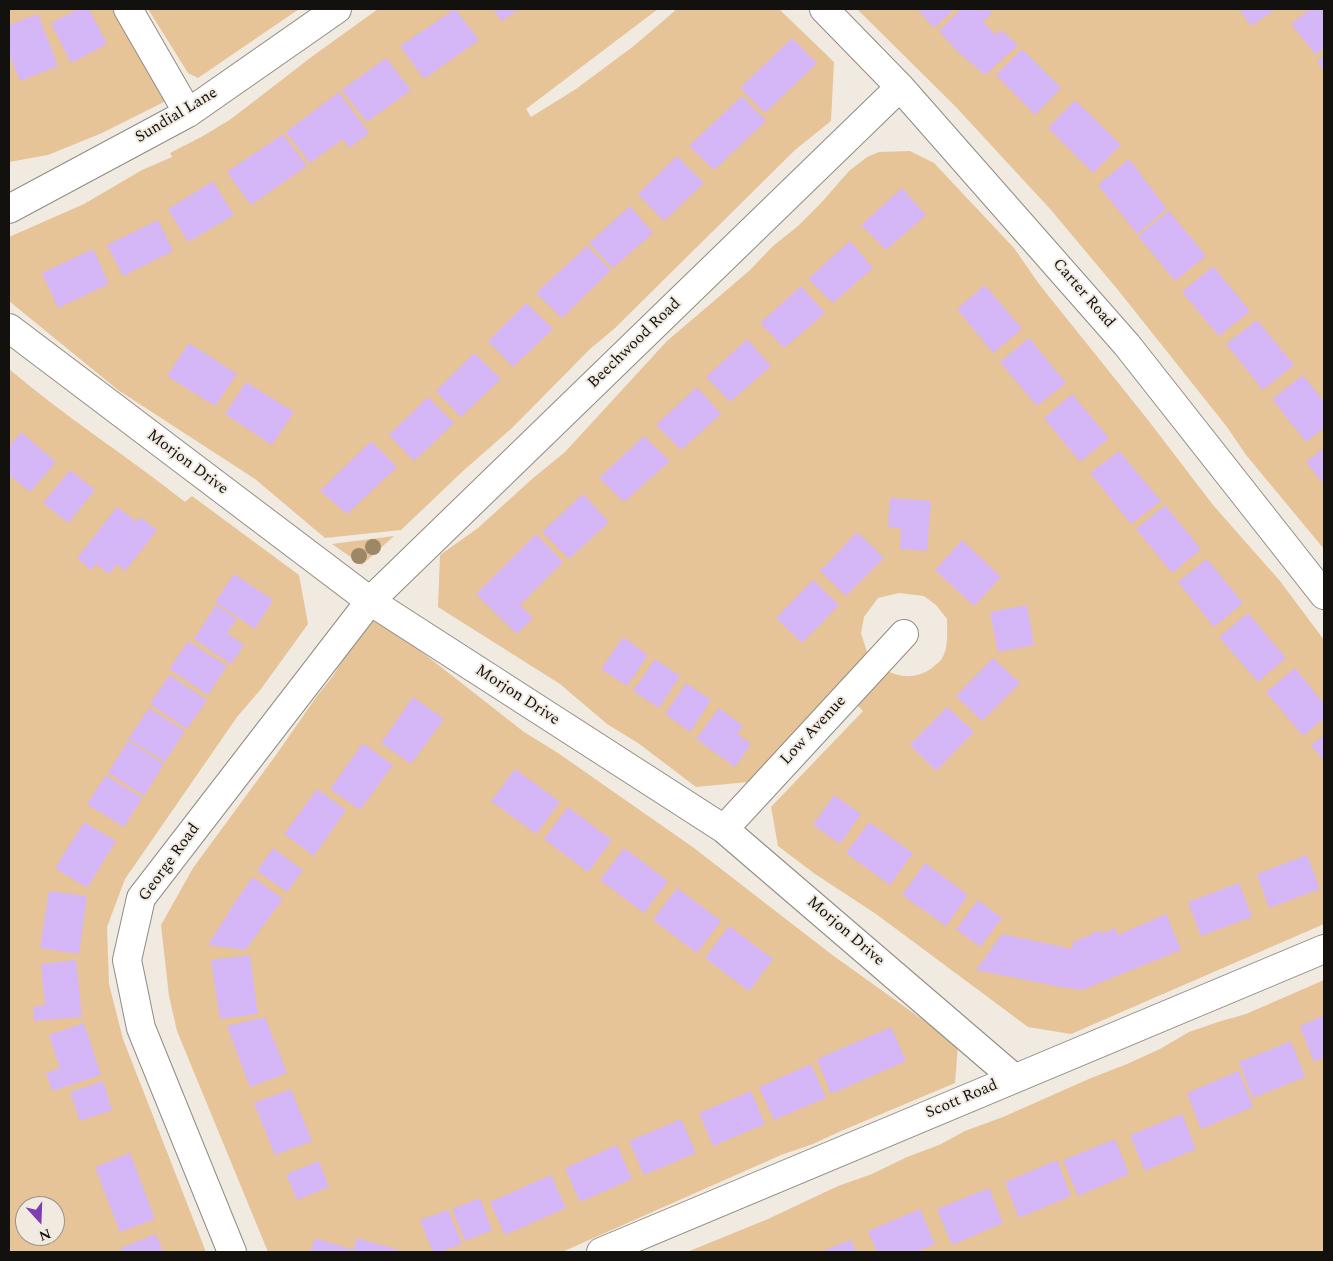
<!DOCTYPE html>
<html>
<head>
<meta charset="utf-8">
<style>
	body { margin:0 }
	#map { position:relative; width:1333px; height:1261px; overflow:hidden; background:#f0eae1; font-family:Spectral,serif }
	canvas { display:block }
	.frame { position:absolute; inset:0; border:10px solid #13110e; pointer-events:none }
	.north { position:absolute; left:15px; top:1196px; width:50px; height:50px; box-sizing:border-box; background:#f0eae1; border:1px solid #98938d; border-radius:50%; rotate:160deg; font-size:14px; font-weight:700; line-height:20px; text-align:center; color:#13110e }
	.north::after { content:''; display:block; margin:auto; width:18px; height:22px; background:#7e3db2; clip-path:polygon(50% 0,100% 100%,50% 72%,0 100%) }
</style>
</head>
<body>
<div id="map">
<canvas width="1333" height="1261"></canvas>
<div class="frame"></div>
<div class="north">N</div>
</div>
<script>
const context = document.querySelector('canvas').getContext('2d');
context.lineJoin = 'round';
function paint(path, color) { context.fillStyle = color; context.fill(path, 'evenodd'); }
function trace(path, color, width, dash) { context.strokeStyle = color; context.lineWidth = width; context.lineCap = dash ? 'butt' : 'round'; context.setLineDash(dash || []); context.stroke(path); }
function drawText(font, color, halo, rows, align = 'center') {
  context.font = font + ' Spectral,serif'; context.lineWidth = 4; context.setLineDash([]); context.textBaseline = 'middle'; context.strokeStyle = halo; context.fillStyle = color; for (const [text, x, y, turn = 0] of rows) {
    context.save(); context.translate(x, y); context.rotate((+turn || 0) * Math.PI / 180); context.textAlign = isNaN(turn) ? turn : align; if (halo) context.strokeText(text, 0, 0); context.fillText(text, 0, 0); context.restore();
  }
}
const green = new Path2D(`
	M9,9H119L174,97L102,133L48,155L9,162Z
	M148,9H299L198,78L188,73Z
	M378,9H658L526,109L531,117L576,89L635,45L677,9H779L834,62L831,121L795,150L614,329L590,349L512,428L463,471L401,530L325,538L255,479L118,390L9,301V237L84,204L142,170L172,157L170,153L203,136L231,119L314,55Z
	M857,9H1324V549L1246,455L1227,427L1118,290L1051,210L955,106Z
	M910,151L934,163L1014,248L1039,284L1148,420L1213,505L1280,581L1324,640V924L1071,1034L1028,1027L876,914L815,874L778,846L771,807L863,711L854,702L885,670C900,678 917,679 932,668C934,665 939,663 941,660C949,649 947,632 947,619L936,605L924,596L899,593L878,598L864,617L861,633L867,652L836,691L748,782L696,787L638,743L607,724L560,684L438,607L440,555L478,528L532,479L565,452L667,341L749,271L773,246L798,226L821,203L849,171L867,157L879,152Z
	M9,369C65,417 127,456 185,502L192,496L299,575L308,624L261,689L237,717L143,853L125,879L107,927L109,984L123,1039L206,1252H9ZM25,1206H55V1236H25Z
	M394,536L362,565L332,544Z
	M381,620L524,732L558,753L694,848L831,954L958,1045L955,1083L841,1131L813,1144L781,1155L562,1252H268L177,1031L169,996L161,925L193,868L276,755L317,696L333,676L365,623Z
	M1324,980V1252H687L768,1219L838,1186L872,1174L907,1157L939,1145L965,1131L1003,1117L1091,1078L1127,1064L1160,1049L1189,1032L1218,1022L1246,1014Z`);
const building = new Path2D(`
	M79,9H89L107,44L71,63L51,23Z
	M455,9L479,40L424,79L400,46Z
	M493,9H519L502,21Z
	M917,9H954L934,28Z
	M961,9H988L992,13L983,22L996,35L1001,30L1018,45L985,75L958,52L939,31Z
	M1239,9H1276L1251,26Z
	M1310,9H1324V48L1316,55L1291,24Z
	M38,14L58,66L20,81L9,54V25Z
	M792,38L817,63L765,113L740,88Z
	M1022,49L1061,88L1035,115L996,75Z
	M1324,56V71L1317,61Z
	M386,58L411,90L367,122L342,90Z
	M339,92L369,133L349,148L343,139L310,163L286,132Z
	M742,96L766,121L714,170L689,146Z
	M1075,100L1121,145L1093,173L1048,128Z
	M283,134L307,166L251,205L227,172Z
	M677,156L704,183L664,221L638,194Z
	M1129,159L1167,209L1137,234L1098,185Z
	M213,181L234,215L188,242L168,209Z
	M902,188L926,215L886,250L861,225Z
	M630,206L653,233L613,268L589,243Z
	M1169,211L1206,256L1175,281L1138,236Z
	M158,220L173,251L123,276L107,245Z
	M850,241L873,268L833,303L808,279Z
	M587,246L611,270L562,318L536,293Z
	M93,249L109,284L58,308L42,273Z
	M1213,266L1250,311L1219,336L1182,292Z
	M985,285L1022,329L993,353L957,309Z
	M801,286L825,313L784,348L760,323Z
	M526,303L553,329L513,367L488,341Z
	M1257,320L1294,365L1263,390L1226,344Z
	M1029,338L1066,383L1037,406L1000,362Z
	M747,339L771,366L730,402L706,377Z
	M189,343L237,374L215,406L167,376Z
	M474,353L501,379L461,417L436,391Z
	M1303,375L1324,402V428L1306,442L1272,399Z
	M246,382L294,412L272,445L225,414Z
	M697,387L721,414L681,450L656,425Z
	M1072,394L1109,438L1080,462L1044,418Z
	M428,397L454,423L414,461L389,435Z
	M21,432L56,462L30,492L9,475V447Z
	M644,436L670,461L624,502L599,478Z
	M371,441L397,467L347,514L320,491Z
	M1324,448V485L1306,462Z
	M1119,451L1161,501L1131,524L1090,473Z
	M70,470L95,490L68,523L43,503Z
	M583,494L609,522L569,559L542,532Z
	M890,498L931,501L927,551L900,549L901,528L888,527Z
	M1165,505L1201,549L1172,573L1136,529Z
	M117,507L137,522L140,517L157,530L125,571L117,564L109,574L96,564L91,570L77,558Z
	M857,532L884,558L846,596L820,571Z
	M536,534L563,562L520,605L533,618L517,634L476,594Z
	M962,540L1001,577L974,606L935,570Z
	M1207,559L1243,603L1214,627L1178,582Z
	M234,574L273,600L255,629L215,602Z
	M813,580L839,605L802,643L776,618Z
	M216,605L237,619L227,633L244,645L231,664L194,639Z
	M1027,605L1034,645L998,652L990,612Z
	M1248,613L1286,658L1258,682L1219,637Z
	M623,637L648,655L627,686L601,669Z
	M188,641L227,666L208,695L169,669Z
	M993,658L1020,683L982,721L956,696Z
	M655,659L680,676L659,708L633,691Z
	M1295,668L1324,704V718L1303,736L1266,692Z
	M169,675L207,700L187,729L150,704Z
	M686,683L711,700L690,732L665,714Z
	M413,697L444,719L411,764L381,743Z
	M947,707L974,732L936,771L910,745Z
	M149,708L185,731L165,762L128,739Z
	M719,708L743,726L737,734L751,744L735,767L696,739Z
	M1324,735V761L1311,745Z
	M128,741L164,764L144,796L108,772Z
	M363,743L393,765L360,810L330,789Z
	M515,769L560,802L536,834L491,801Z
	M106,775L142,798L124,827L87,804Z
	M317,789L346,810L314,856L284,834Z
	M834,795L861,814L840,844L813,825Z
	M568,807L612,840L588,872L544,839Z
	M84,822L116,841L87,888L55,868Z
	M869,822L913,853L890,885L846,853Z
	M273,848L303,870L287,892L257,871Z
	M624,848L668,881L644,913L600,880Z
	M1307,855L1320,889L1269,908L1257,874Z
	M925,863L968,895L946,926L902,895Z
	M253,877L283,899L245,950L208,945L237,899Z
	M1239,883L1252,917L1201,936L1188,902Z
	M677,888L721,921L697,953L653,920Z
	M49,891L87,896L79,954L40,948Z
	M978,900L1002,918L980,947L956,929Z
	M1166,914L1181,950L1082,990L1061,987L976,970L1002,934L1072,949L1073,942L1101,930L1102,934L1115,928L1118,935Z
	M729,926L773,959L749,991L705,958Z
	M250,955L258,1014L220,1019L211,960Z
	M76,960L82,1017L34,1021L33,1007L45,1005L41,964Z
	M1324,1015V1057L1314,1062L1300,1026Z
	M265,1017L287,1073L250,1087L227,1026Z
	M84,1023L101,1075L52,1091L46,1073L60,1068L49,1035Z
	M891,1027L906,1061L831,1094L817,1059Z
	M1291,1041L1305,1077L1253,1098L1239,1062Z
	M811,1064L826,1098L774,1120L759,1087Z
	M1239,1071L1253,1107L1201,1129L1187,1093Z
	M103,1081L112,1110L80,1121L70,1092Z
	M291,1089L312,1141L275,1155L254,1103Z
	M751,1091L765,1124L713,1146L699,1113Z
	M1182,1114L1196,1149L1145,1171L1130,1135Z
	M681,1119L696,1153L644,1175L629,1141Z
	M1115,1139L1129,1174L1078,1196L1063,1160Z
	M617,1145L632,1179L580,1202L565,1168Z
	M130,1153L155,1219L120,1232L95,1167Z
	M1057,1160L1071,1196L1019,1218L1005,1182Z
	M319,1161L329,1187L297,1200L286,1174Z
	M551,1175L566,1208L505,1235L490,1202Z
	M989,1188L1003,1223L952,1245L937,1209Z
	M480,1198L492,1230L465,1241L452,1209Z
	M920,1209L935,1244L916,1252H877L868,1231Z
	M448,1210L462,1244L439,1252H433L420,1220Z
	M156,1234L163,1252H122L121,1248Z
	M315,1238L353,1250L357,1238L399,1250L398,1252H310Z
	M851,1240L856,1252H820Z`);
const minor = new Path2D(`
	M128,9L188,113
	M824,9L900,87L1127,345L1324,595
	M9,209L188,113L337,9
	M9,328L370,601L724,829L1014,1078
	M724,829L904,634
	M232,1252L141,1028L127,960L141,898L370,601L900,87
	M601,1252L1324,949`);
const trees = [
	[373,547],
	[359,556]
];
const streetNames = [
	["Sundial Lane",177,116,-31],
	["Carter Road",1083,294,49],
	["Beechwood Road",635,344,-44],
	["Morjon Drive",187,463,37],
	["Morjon Drive",517,696,33],
	["Low Avenue",814,731,-47],
	["George Road",170,863,-54],
	["Morjon Drive",845,932,41],
	["Scott Road",962,1100,-23]
];
paint(green, '#e6c498');
paint(building, '#d5b6f7');
trace(minor, '#918b83', 30);
trace(minor, '#fff', 28);
context.fillStyle = '#9c8867';
for (const [x, y] of trees) { context.beginPath(); context.arc(x, y, 8, 0, 2 * Math.PI); context.fill(); }
drawText('16px', '#13110e', '#f0eae1', streetNames);
</script>
</body>
</html>
